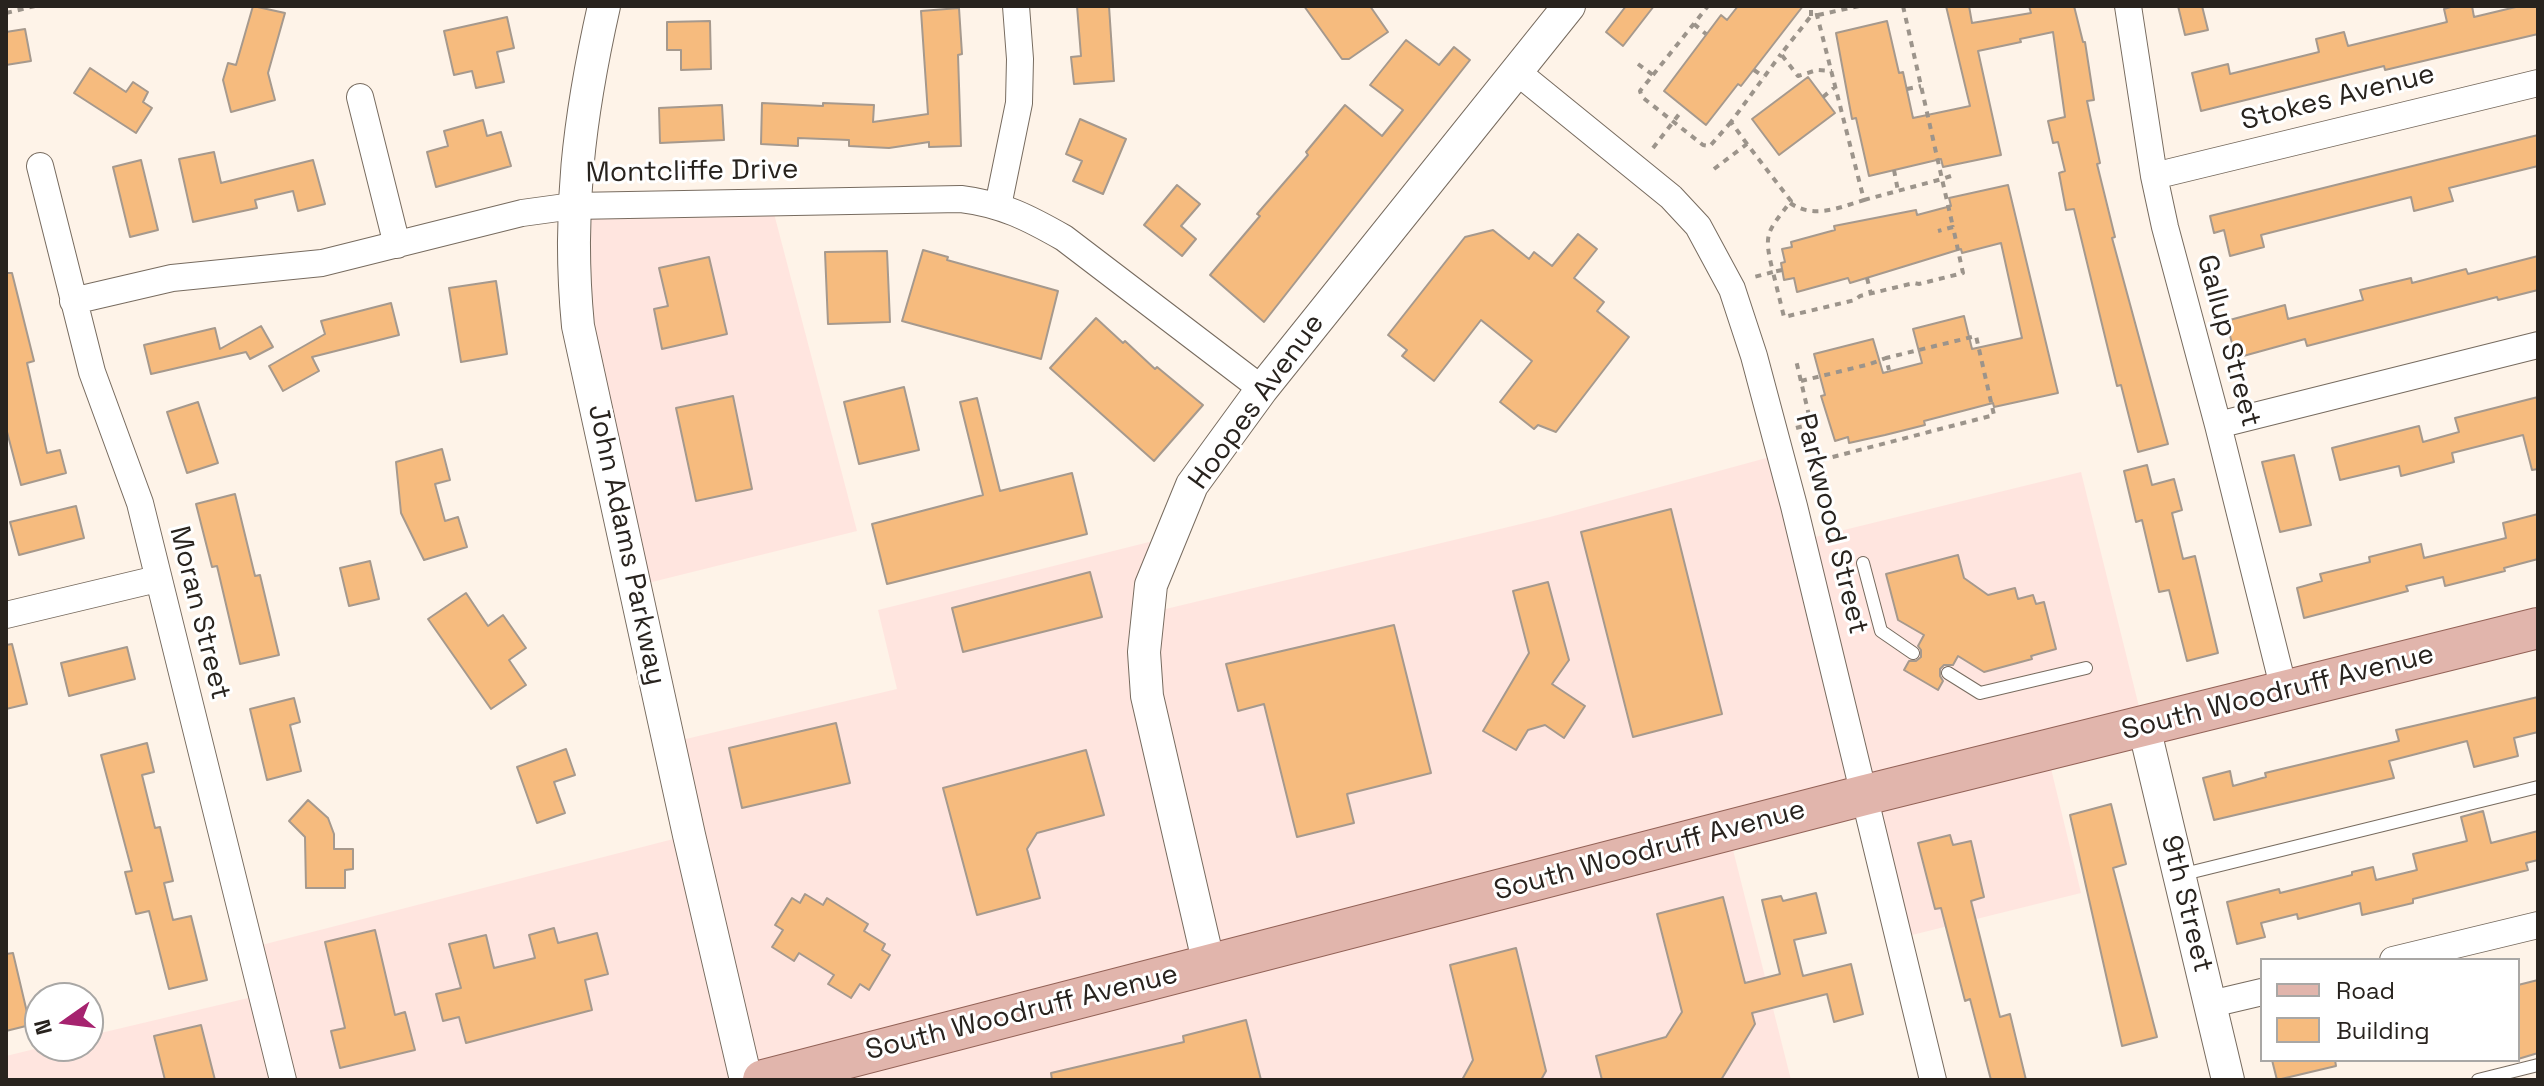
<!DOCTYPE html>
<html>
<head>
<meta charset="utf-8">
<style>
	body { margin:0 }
	#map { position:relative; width:2544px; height:1086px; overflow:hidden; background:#fef3e8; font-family:"Space Grotesk",sans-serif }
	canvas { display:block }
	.frame { position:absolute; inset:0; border:8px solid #28231e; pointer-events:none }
	.legend { position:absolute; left:2260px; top:958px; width:260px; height:104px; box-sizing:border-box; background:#fff; border:2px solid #a9a7a5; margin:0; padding:10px 14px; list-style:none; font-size:24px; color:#28231e }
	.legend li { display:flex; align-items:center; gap:16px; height:40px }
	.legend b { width:40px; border:2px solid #a9a7a5 }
	.north { position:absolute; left:24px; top:982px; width:80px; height:80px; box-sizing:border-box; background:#fff; border:2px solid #a9a7a5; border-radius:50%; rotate:256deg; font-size:22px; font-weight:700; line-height:32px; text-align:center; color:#28231e }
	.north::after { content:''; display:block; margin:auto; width:28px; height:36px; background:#a6236f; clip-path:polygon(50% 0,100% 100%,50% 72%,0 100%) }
</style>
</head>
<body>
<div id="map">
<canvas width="2544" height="1086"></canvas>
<div class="frame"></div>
<ul class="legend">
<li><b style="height:10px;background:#e1b5ac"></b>Road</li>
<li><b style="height:22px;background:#f6bb7e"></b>Building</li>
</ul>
<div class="north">N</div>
</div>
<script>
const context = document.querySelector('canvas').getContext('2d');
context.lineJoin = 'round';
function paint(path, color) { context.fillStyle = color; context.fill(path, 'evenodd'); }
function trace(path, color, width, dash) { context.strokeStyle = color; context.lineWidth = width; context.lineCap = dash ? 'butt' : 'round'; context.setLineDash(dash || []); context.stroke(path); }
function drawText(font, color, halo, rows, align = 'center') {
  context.font = font + ' "Space Grotesk",sans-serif'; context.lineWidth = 6; context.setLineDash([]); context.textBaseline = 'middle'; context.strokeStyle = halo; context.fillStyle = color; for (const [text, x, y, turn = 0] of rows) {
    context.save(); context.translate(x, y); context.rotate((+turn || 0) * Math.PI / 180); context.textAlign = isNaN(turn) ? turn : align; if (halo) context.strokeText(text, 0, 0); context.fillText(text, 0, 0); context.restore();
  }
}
const commercial = new Path2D(`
	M771,202L857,531L636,586L573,206Z
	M1781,454L1803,540L2081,472L2144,727L2047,752L2081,893L1900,938L1865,795L1728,830L1791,1080H6V1056L47,1046H88V1036L261,995L250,948L689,835L669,743L897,689L878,610L1169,537L1149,613L1550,517Z`);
const building = new Path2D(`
	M253,6L285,13L268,73L275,100L231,112L223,80L228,63L236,65Z
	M1077,6H1109L1114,81L1074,84L1071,57L1081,56Z
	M1304,6H1370L1388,32L1349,59H1342Z
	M1626,6H1654L1623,46L1606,32Z
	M1738,6H1803L1741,86L1738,84L1706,125L1664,91L1721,15L1727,20Z
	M1946,6H1969L1972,23L2031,13L2029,6H2074L2083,42H2085L2094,100L2087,101L2100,163L2097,164L2115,237L2112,238L2168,444L2138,452L2121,385L2117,386L2074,209L2066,210L2059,173L2065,171L2058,142L2053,143L2048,121L2065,117L2053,32L2020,39L2021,42L1978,51L2001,155L1943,167L1941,159L1869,176L1856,118L1852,119L1836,33L1887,21L1899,73L1903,72L1913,118L1970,106Z
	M2178,6H2202L2208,30L2185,35Z
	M2454,6H2472L2474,17L2520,6H2538V34L2385,70L2384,66L2201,111L2192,73L2228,64L2230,74L2319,52L2316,39L2344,32L2348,46L2447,22L2444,9Z
	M959,8L962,54L958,55L961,146L929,147V142L889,148L849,146V140L798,138V146L761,144L762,103L823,106V103L874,105L873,122L928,114L921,11Z
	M507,17L514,48L497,52L504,82L476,88L472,71L454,75L444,31Z
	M710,21L711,69L681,70V50H667V22Z
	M25,29L31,61L6,65V32Z
	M1406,40L1439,65L1454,47L1470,60L1264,322L1210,275L1260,216L1257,214L1308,155L1306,152L1345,105L1382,136L1403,110L1370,85Z
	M90,68L126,92L133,82L148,92L143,102L152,108L136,133L74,93Z
	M1808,77L1835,113L1779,155L1752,119Z
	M722,105L724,140L660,143L659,108Z
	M1080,119L1126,139L1103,194L1073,181L1082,161L1066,154Z
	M483,120L487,136L501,132L511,166L436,187L427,152L448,146L444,131Z
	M2538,135V166L2449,188L2453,201L2414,211L2411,197L2261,235L2264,247L2230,256L2224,230L2214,233L2210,216Z
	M214,152L221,183L313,160L325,204L298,211L293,191L255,200L257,208L193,222L179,159Z
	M141,160L158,230L130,237L113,167Z
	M1177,185L1200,204L1181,226L1196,239L1182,256L1144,225Z
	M2008,185L2058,393L1994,407L1993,403L1924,421L1925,425L1885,435L1849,443L1848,437L1835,441L1821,396L1825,395L1814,354L1873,339L1883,373L1922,363L1913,329L1964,316L1972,349L2022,338L2001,243L1962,253L1961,249L1850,283L1848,278L1797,292L1794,278L1784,280L1781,263L1785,262L1782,249L1792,247L1791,242L1835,230L1834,226L1916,210L1917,215L1951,206L1949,198Z
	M1493,230L1529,259L1534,252L1552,266L1578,234L1597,249L1574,278L1604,302L1597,311L1629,337L1556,432L1538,425L1534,429L1500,402L1532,361L1481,320L1434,381L1402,356L1407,350L1388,335L1465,237Z
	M923,250L948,257L947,260L1058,291L1041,359L902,321Z
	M887,251L890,322L828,324L825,252Z
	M2538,256V290L2498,300L2497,297L2307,346L2305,339L2236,358L2226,321L2285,305L2288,319L2363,300L2360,290L2411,278L2412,283L2466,269L2468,274Z
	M709,257L727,334L662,349L654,309L668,306L659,268Z
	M6,273H12L34,361L27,363L47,453L60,450L66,473L21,485L6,428Z
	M496,281L507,354L461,362L449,288Z
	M391,303L399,335L312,357L319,371L283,391L269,366L325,334L321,321Z
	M1096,318L1123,343L1125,341L1155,369L1157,367L1203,405L1154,461L1050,368Z
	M261,326L273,347L250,359L246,352L151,374L144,345L215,328L220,349Z
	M904,387L919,450L859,464L844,402Z
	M733,396L752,489L696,501L676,408Z
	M2538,397V469L2532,470L2523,435L2452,453L2454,462L2401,476L2399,466L2340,480L2332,448L2419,426L2423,442L2459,432L2455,418Z
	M977,398L1000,491L1072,473L1087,534L887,584L872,524L983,495L960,402Z
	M198,402L218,463L187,473L167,412Z
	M442,449L450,480L435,484L445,521L458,517L467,547L424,560L401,513L396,462Z
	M2294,455L2311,525L2280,532L2262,462Z
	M2147,465L2152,485L2174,479L2182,510L2172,513L2183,559L2195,556L2218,653L2187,661L2169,590L2159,592L2142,520L2136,522L2124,471Z
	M235,494L255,576L260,575L279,655L240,664L217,566L212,567L196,504Z
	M76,506L84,538L19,555L10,522Z
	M1671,509L1722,714L1633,737L1581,532Z
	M2538,514V559L2504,568L2505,571L2445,586L2443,577L2406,586L2408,591L2304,618L2297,588L2322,581L2320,574L2370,562L2369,557L2421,544L2424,558L2506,538L2503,523Z
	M1958,555L1964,578L1988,595L2015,588L2018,599L2033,595L2036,604L2044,602L2056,649L2031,656L2032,659L1984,672L1958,656L1953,665H1944L1940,669V676L1943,681L1938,690L1904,670L1909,661H1916L1921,657V650L1918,646L1924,635L1898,620L1886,574Z
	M370,561L379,599L349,606L340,568Z
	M1090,572L1102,617L963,652L952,608Z
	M1548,582L1569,660L1552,684L1585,706L1564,738L1545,725L1528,730L1516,750L1483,731L1529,653L1513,591Z
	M466,593L488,626L503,615L526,648L509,660L526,685L491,709L428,619Z
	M1394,625L1431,773L1347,794L1354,823L1297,837L1264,704L1238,711L1226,664Z
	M12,644L27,704L6,709V645Z
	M127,647L135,679L69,696L61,663Z
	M2538,697V732L2514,738L2518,756L2474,767L2467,741L2389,761L2394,778L2214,820L2203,778L2230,771L2233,786L2266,777L2265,773L2399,741L2396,730Z
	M294,698L300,722L290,725L301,771L267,780L250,709Z
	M836,723L850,783L742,808L729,748Z
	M147,743L154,772L142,775L155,828L160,827L173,881L164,883L173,920L191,916L207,980L169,989L149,911L136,914L125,872L132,871L101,755Z
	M566,749L575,775L554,782L565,813L537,823L517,767Z
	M1086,750L1104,815L1037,833L1027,849L1040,898L977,915L943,788Z
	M308,800L328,818L334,834V849H353V869L345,870V888H306L305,837L289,821Z
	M2111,804L2126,864L2113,868L2157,1037L2122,1046L2070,815Z
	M2483,811L2491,843L2538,831V860L2526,863L2528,870L2413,899V903L2362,915L2360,903L2298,919L2297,914L2261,923L2265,937L2237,944L2227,902L2279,889L2280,893L2352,875V872L2373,867L2376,880L2417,870L2413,854L2467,841L2461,817Z
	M1950,835L1953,845L1971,841L1984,897L1971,901L2000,1017L2010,1014L2026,1080H1991L1970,999L1965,1001L1941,908L1935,909L1918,843Z
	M1816,893L1826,933L1794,940L1803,976L1851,964L1863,1014L1834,1022L1827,994L1752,1013L1755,1024L1721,1080H1602L1596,1056L1666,1037L1682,1012L1657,914L1723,897L1745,983L1780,974L1762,900L1781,896L1783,901Z
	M805,894L823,905L827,898L868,924L864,931L885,944L882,950L890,955L869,990L860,984L851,998L828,984L834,975L799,953L794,961L772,947L783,930L775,925L792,898L800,903Z
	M554,928L558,943L597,933L608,974L585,980L592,1010L466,1043L459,1017L443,1021L436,994L461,988L449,944L486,935L494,968L535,958L529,935Z
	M375,930L395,1015L405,1012L415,1050L340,1068L331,1031L345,1028L325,942Z
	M1516,948L1546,1071L1541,1080H1462L1473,1060L1450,965Z
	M13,953L30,1025L6,1031V954Z
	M2538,980V1053L2518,1059V985Z
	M1246,1020L1261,1080H1052L1051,1073L1184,1042L1183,1036Z
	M201,1025L215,1080H165L154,1036Z
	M2272,1060H2335L2336,1066L2277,1080Z`);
const path = new Path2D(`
	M6,13L35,6
	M1818,15L1859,6
	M1811,16V6
	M1694,24L1706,34
	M1638,64L1653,75L1640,91L1642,97L1703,145L1710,146L1731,122
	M1754,70L1764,77
	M1653,75L1708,6
	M1907,89L1921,86
	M1823,97L1835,87
	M1747,144L1731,122L1781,54
	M1653,148L1680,113
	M1714,169L1747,144L1791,201C1767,233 1763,232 1773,272L1754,277
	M1894,170L1898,191
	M1951,176L1942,179L1953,227
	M1864,200L1942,179L1903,6
	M1790,203C1814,219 1838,208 1864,200L1817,15L1811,16L1781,54L1798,76L1817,70L1832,71
	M1782,270L1773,272L1784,317L1855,300L1860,296L1914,283L1919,284L1963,273L1953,227L1938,231
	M1867,278L1871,294
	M1801,381L1870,364L1886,358
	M1811,424L1827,485
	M1796,428L1811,424L1796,360
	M1821,460L1994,415L1976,336L1886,358L1889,370`);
const service = new Path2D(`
	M1863,563L1881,631L1913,653
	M1948,673L1980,693L2086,668
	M2180,875L2538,787
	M2478,1080L2538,1065`);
const minor = new Path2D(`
	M2128,6L2154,176L2165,227L2218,425L2284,690
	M1516,71L1671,197L1698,226L1732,289L1754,356L1794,506L1933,1080
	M360,97L397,245
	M40,166L92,372L140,503L283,1080
	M2154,176L2538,83
	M998,206L1019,103L1020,59L1016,6
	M73,301L172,278L322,263L522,213L573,206L961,199C1002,204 1029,218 1064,238L1262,389
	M2218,425L2538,345
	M6,615L157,579
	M2393,960L2538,925
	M2211,1004L2262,992`);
const tertiary = new Path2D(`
	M604,6C579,117 567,213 578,326L689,835L746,1080
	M2144,727L2228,1080
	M1209,965L1147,696L1144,652L1151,585L1192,485L1262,389L1569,6`);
const primary = new Path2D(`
	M763,1080L1865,795L2538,628`);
const streetNames = [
	["Stokes Avenue",2338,98,-14],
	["Montcliffe Drive",692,172,-1],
	["Gallup Street",2228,341,75],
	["Hoopes Avenue",1257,402,-54],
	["Parkwood Street",1831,524,76],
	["John Adams Parkway",626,545,78],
	["Moran Street",199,613,76],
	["South Woodruff Avenue",2278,693,-14],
	["South Woodruff Avenue",1650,851,-15],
	["9th Street",2186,904,76],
	["South Woodruff Avenue",1022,1013,-14]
];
paint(commercial, '#ffe5df');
paint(building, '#f6bb7e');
trace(building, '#a6998d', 2);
trace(service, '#776b5f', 14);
trace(minor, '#776b5f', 28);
trace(tertiary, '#776b5f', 34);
trace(primary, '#936257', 42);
trace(path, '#9c948b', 4, [6, 6]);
trace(service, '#fff', 12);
trace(minor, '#fff', 26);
trace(tertiary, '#fff', 32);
trace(primary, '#e1b5ac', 40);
drawText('28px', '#28231e', '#fff', streetNames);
</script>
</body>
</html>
